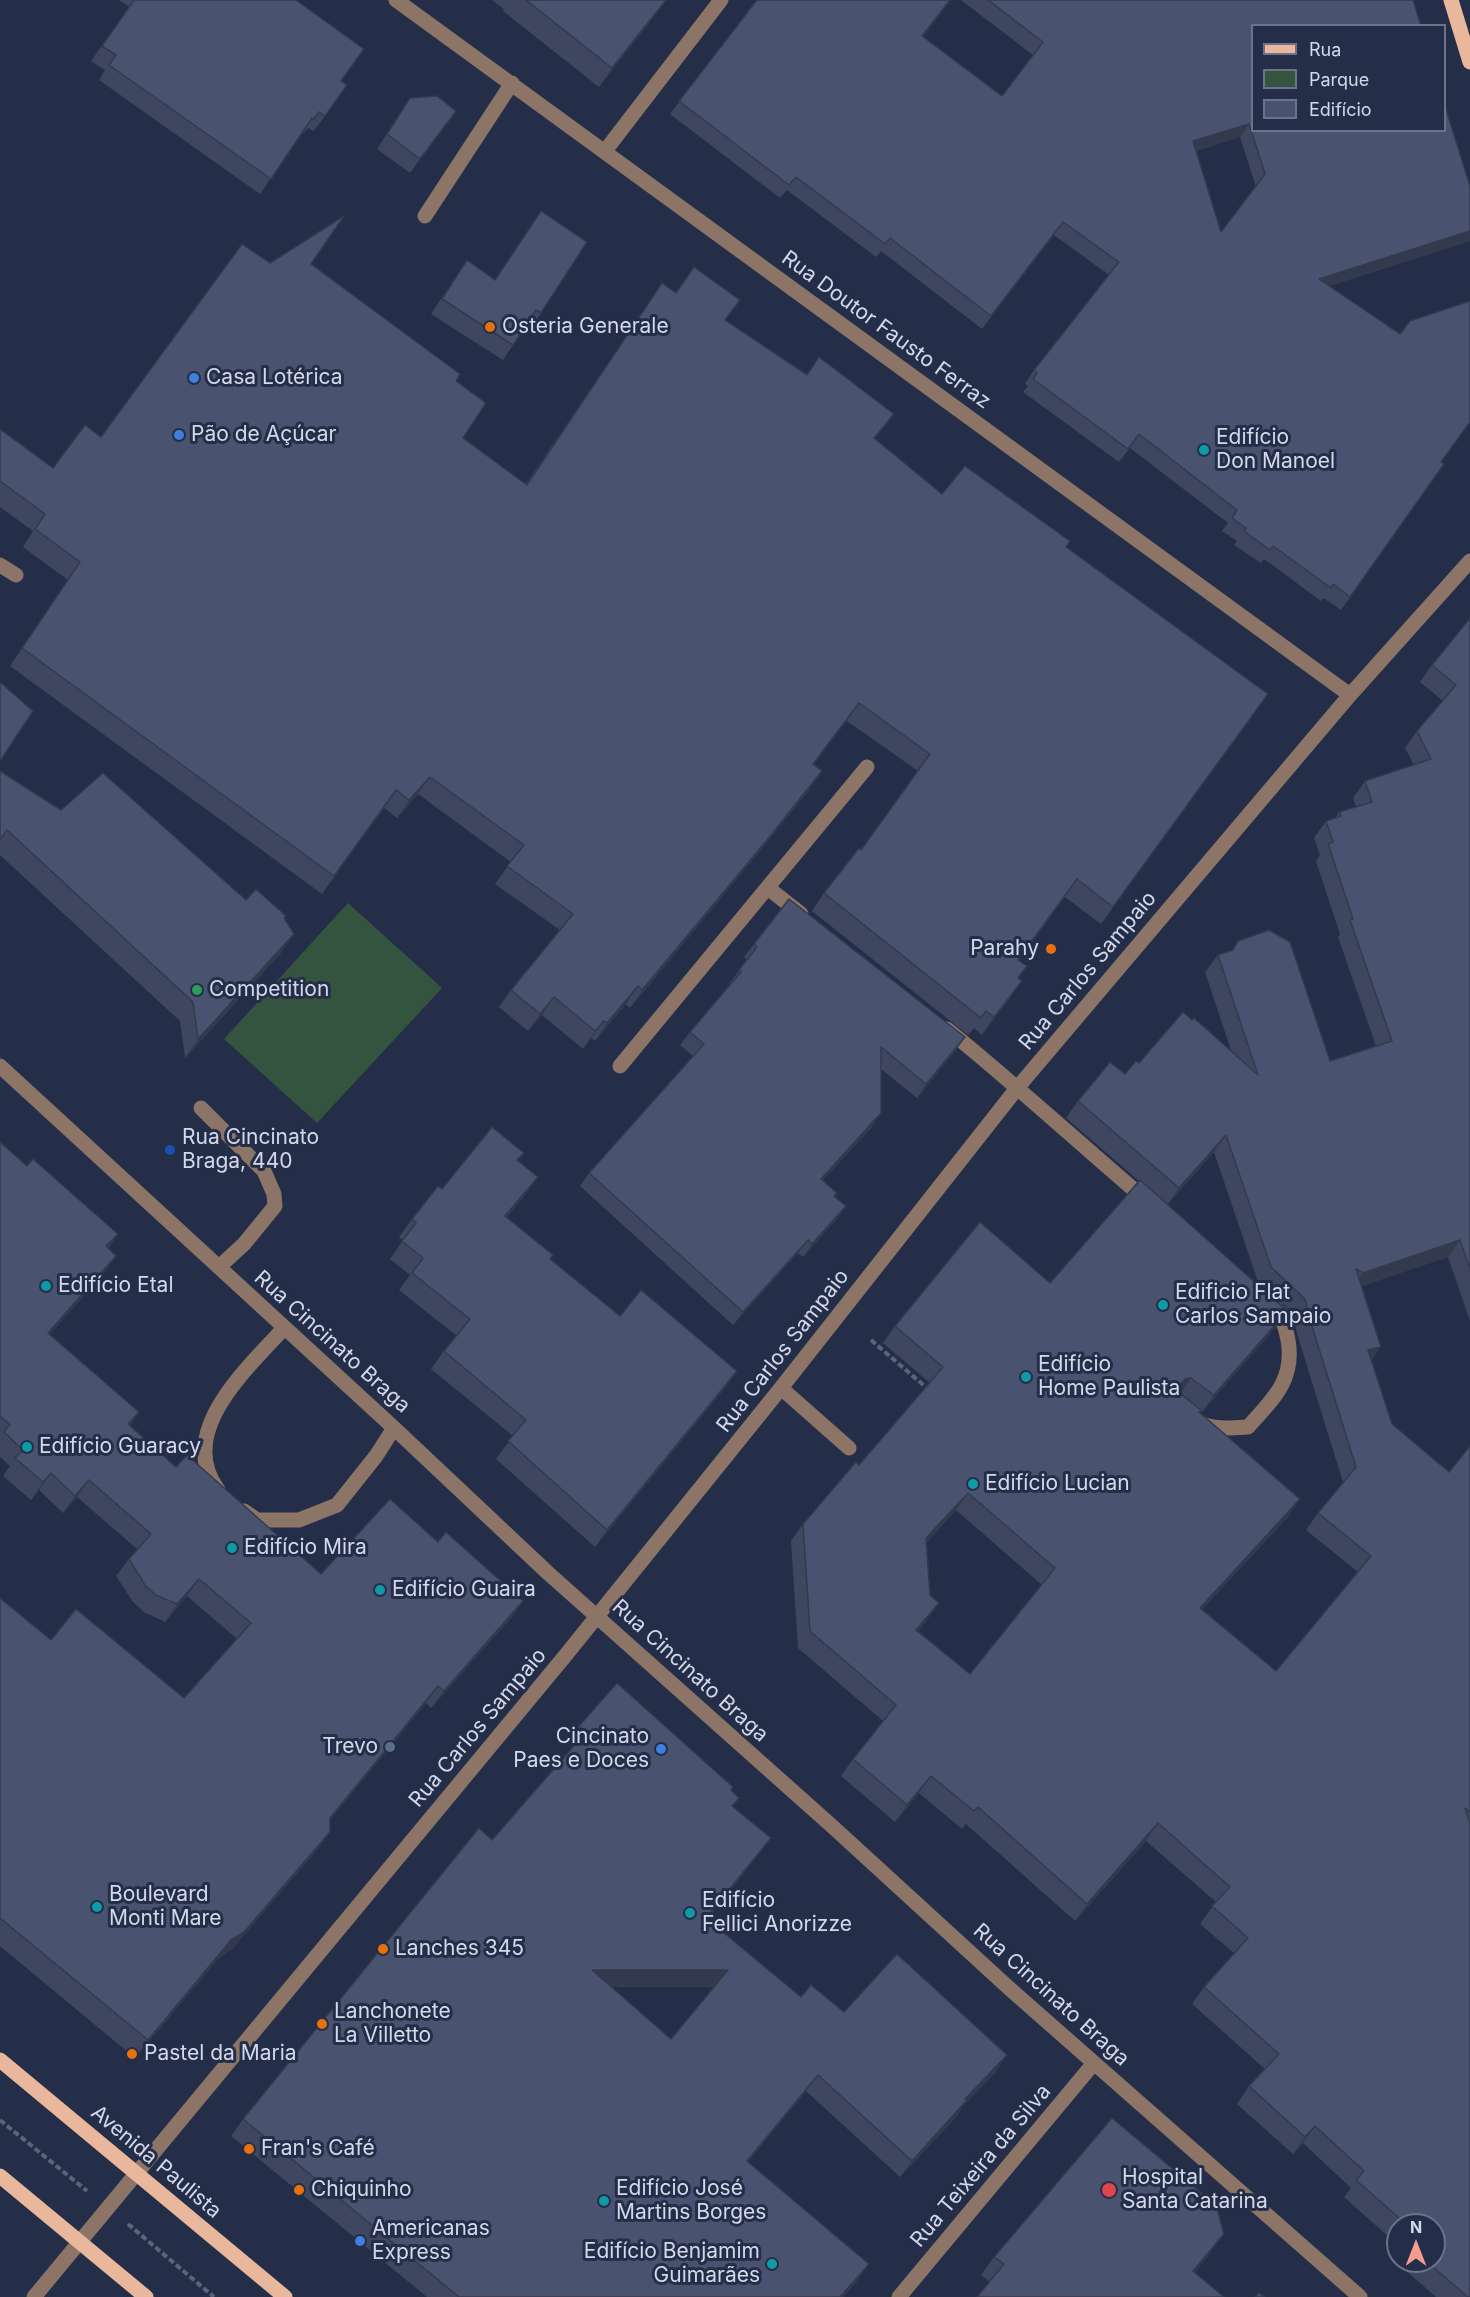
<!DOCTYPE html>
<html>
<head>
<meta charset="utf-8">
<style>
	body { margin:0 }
	#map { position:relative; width:1470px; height:2297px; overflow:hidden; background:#252e48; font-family:Inter,sans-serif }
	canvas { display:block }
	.legend { position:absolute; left:1251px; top:24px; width:195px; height:108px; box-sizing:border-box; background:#252e48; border:2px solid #6b7289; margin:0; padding:8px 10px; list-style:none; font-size:18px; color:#d3d9ea }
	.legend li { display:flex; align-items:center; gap:12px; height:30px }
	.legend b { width:30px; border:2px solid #6b7289 }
	.north { position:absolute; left:1386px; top:2213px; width:60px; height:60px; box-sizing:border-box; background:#252e48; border:2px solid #6b7289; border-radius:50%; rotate:0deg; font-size:16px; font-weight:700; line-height:24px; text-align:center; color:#d3d9ea }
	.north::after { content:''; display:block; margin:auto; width:21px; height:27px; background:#f59c90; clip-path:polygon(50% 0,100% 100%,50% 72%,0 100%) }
</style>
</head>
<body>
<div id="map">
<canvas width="1470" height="2297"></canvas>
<ul class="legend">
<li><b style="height:8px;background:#e9b79c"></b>Rua</li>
<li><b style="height:16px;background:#345440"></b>Parque</li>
<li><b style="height:16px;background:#495370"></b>Edifício</li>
</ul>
<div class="north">N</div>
</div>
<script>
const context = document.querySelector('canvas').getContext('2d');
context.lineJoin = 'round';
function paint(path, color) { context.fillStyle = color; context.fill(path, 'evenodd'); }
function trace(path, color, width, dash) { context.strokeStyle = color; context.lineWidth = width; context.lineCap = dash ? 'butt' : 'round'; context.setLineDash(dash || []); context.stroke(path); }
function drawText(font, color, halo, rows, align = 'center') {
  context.font = font + ' Inter,sans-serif'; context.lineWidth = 6; context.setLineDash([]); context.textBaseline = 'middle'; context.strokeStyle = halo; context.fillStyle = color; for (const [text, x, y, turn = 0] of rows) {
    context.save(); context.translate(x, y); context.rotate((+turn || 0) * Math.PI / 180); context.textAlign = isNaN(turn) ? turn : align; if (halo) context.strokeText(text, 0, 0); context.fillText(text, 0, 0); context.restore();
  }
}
const green = new Path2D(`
	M348,903L442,988L317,1123L224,1039Z`);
const path = new Path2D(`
	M871,1340L928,1389
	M0,2120L87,2191
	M128,2224L214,2297`);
const minor = new Path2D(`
	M396,0L1350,695
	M605,151L721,0
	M425,216L512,83
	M0,565L16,575
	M768,888L801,914
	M947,1029C1015,1084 1080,1144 1147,1201
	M0,1066L394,1428L548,1573L833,1827L1010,1989L1360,2297
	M620,1066L867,767
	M201,1108L264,1171L274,1194L275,1206L244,1244L219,1267
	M781,1388L849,1448
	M1198,1422C1213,1430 1232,1428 1248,1427C1273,1399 1295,1380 1288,1340C1284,1320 1283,1318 1267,1305
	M218,1490C175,1432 247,1369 284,1328
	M244,1511L257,1520H299L337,1505L376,1456L394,1428
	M34,2297L565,1656L781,1388L1018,1087L1350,695L1470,561
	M899,2297L1094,2063`);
const major = new Path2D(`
	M1451,0L1470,62
	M0,2060L285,2297
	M0,2176L146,2297`);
const wall = new Path2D(`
	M119,0H296L341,81L347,85L314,131L308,128L303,134L302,133L260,194L99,80L105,70L91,61L129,7Z
	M492,0H667L599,87L503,11L504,9Z
	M757,0H951L923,37L1002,96L1033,55L961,0H1413L1470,186V241L1329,286L1441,463L1444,464L1341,610L1324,598L1321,601L1264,559L1261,563L1234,545L1237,541L1222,531L1228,523L1130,448L1119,462L1023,392L1028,386L1025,384L1034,370L1109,275L1054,235L982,329L881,251L876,257L787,190L780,198L670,114ZM1240,137L1256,187L1221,232L1196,151Z
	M410,98L445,125L410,173L377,149Z
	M467,260L541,313L531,328L526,325L503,360L431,314Z
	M270,263L311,264L456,381L463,438L526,484L662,283L676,293L725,320L807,374L819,357L881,431L875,439L942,494L1066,547L1256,711L1101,924L1065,897L1019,960L1018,978L1010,998L982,1035L974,1028L968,1035L812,911L824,893L861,850L918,771L847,721L814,764L810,789L755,857L630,1008L626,1004L595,1041L591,1038L583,1049L542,1015L528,1031L499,1007L511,990L560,930L495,884L511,862L418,794L397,818L384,808L322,894L10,666L68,580L23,547L33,531L0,507V429L53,468L101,437Z
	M1470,618V1321L1448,1257L1361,1286L1371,1360L1392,1424L1449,1472L1470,1446V2297H1436L1397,2263L1398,2261H1434V2225H1398V2245L1344,2197L1351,2188L1303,2143L1293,2154L1237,2104L1249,2086L1265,2069L1192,2004L1204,1987L1234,1953L1200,1924L1216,1902L1146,1841L1075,1921L966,1824L962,1829L919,1793L895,1822L841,1776L853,1759L883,1721L798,1648L791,1541L803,1524L859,1465L930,1383L883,1343L895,1326L1050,1283L1139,1181L1066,1118L1078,1101L1125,1074L1192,1020L1232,1053L1205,972L1218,955L1232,951L1238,941L1330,1061L1376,1046L1338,937L1340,934L1316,861L1320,855L1314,838L1326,821L1335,818L1339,812L1356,807L1353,798L1365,781L1414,765L1405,748L1417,731L1443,701L1420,682L1432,665ZM1214,1152L1259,1285L1280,1304L1167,1205ZM1287,1311L1293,1317L1298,1337L1343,1482L1318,1513L1306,1530L1358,1572L1276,1671L1202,1609L1288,1517L1199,1412L1200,1411L1202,1412L1276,1327ZM956,1510L1042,1585L970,1674L918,1631L927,1620V1542Z
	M0,771L61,810L284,919L281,953L185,1058L180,1021L0,855Z
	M754,944L956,1050L917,1098L881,1069L872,1127L823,1180L837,1193L834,1197L846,1206L836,1220L803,1257L798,1253L733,1325L580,1186L589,1173L693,1056L680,1045L690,1032L730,984H729L747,960L744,957Z
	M0,1142L27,1166L118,1234L108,1248L104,1273L50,1334L139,1412L130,1425L176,1467L321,1574L438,1542L523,1601L511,1618L431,1708L426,1703L330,1820V1832L318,1849L232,1949L219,1958L135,2058L0,1946V1598L51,1640L184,1698L237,1639L187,1596L165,1622L144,1612L133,1602L116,1576L129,1559L137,1549L77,1497L63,1513L39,1490L31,1500L3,1476L10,1466L0,1457Z
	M518,1161L526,1194L507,1217L550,1259L620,1316L737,1371L725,1388L595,1547L496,1459L513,1436L431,1369L444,1351L457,1336L399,1290L410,1275L390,1259L403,1240L399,1237L412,1219L442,1189Z
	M579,1726L731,1790L732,1807L759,1854L707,1919L801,1997L844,2012L996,2072L964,2105L956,2117L900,2177L806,2091L748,2162L857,2281L843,2297H427L231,2136L243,2119L492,1840L573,1747L567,1742ZM611,1987H714L671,2039Z
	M1211,2252L1195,2272L990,2282L981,2275L994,2257Z`);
const shadedWall = new Path2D(`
	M666,0H667L599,87L612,68Z
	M950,0H951L913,49L922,36Z
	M1249,124L1240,137L1184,155L1193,141Z
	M1063,222L1054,235L982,329L991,316Z
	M1470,231V241L1310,292L1319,279Z
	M894,414L881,431L862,455L874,438Z
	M859,703L847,721L801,781L813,764Z
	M822,771L810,789L755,857L630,1008L642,990Z
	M430,777L418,794L397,818L409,800Z
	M294,934L281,953L185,1058L198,1039Z
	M1022,981L1010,998L982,1035L994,1017Z
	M638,986L626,1004L595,1041L607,1023Z
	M554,997L542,1015L528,1031L540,1014Z
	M604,1021L591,1038L583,1049L595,1031Z
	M965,1037L956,1050L917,1098L926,1084Z
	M881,1113L872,1127L812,1192L821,1179Z
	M1226,1135L1214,1152L1167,1205L1179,1188Z
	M538,1177L526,1194L493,1233L505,1216Z
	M846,1206L836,1220L803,1257L812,1244Z
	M118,1234L105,1251L106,1246Z
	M808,1240L798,1253L733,1325L743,1312Z
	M1460,1240L1448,1257L1351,1290L1363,1273Z
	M116,1256L104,1273L36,1350L48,1333Z
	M1288,1310L1276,1327L1202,1412L1214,1395Z
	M1381,1347L1369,1364L1368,1350Z
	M737,1371L725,1388L595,1547L607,1530Z
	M1191,1378L1179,1396L1180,1386L1185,1379Z
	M51,1473L39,1490L31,1500L43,1482Z
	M89,1480L77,1497L63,1513L75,1496Z
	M968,1493L956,1510L914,1555L926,1538Z
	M1300,1499L1288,1517L1188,1625L1200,1608Z
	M199,1579L187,1596L165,1622L177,1604Z
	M523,1601L511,1618L431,1708L444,1691Z
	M939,1603L927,1620L904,1647L916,1630Z
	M438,1686L426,1703L318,1835L330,1818Z
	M931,1776L919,1793L895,1822L907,1805Z
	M1158,1823L1146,1841L1075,1921L1087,1904Z
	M330,1832L318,1849L232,1949L219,1958L135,2058L148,2040L231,1940Z
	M771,1838L759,1854L694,1934L706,1918Z
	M592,1970H728L716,1987H581Z
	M1007,2055L996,2072L964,2105L956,2117L900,2177L912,2161L965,2099Z
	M818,2075L806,2091L735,2178L747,2161Z
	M1315,2126L1303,2143L1293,2154L1305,2137Z
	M1224,2234L1211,2252L1181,2290L1193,2271Z
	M869,2264L857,2281L843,2297H840Z`);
const building = new Path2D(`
	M134,0H296L364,49L341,81L347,85L325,116L319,112L314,119L312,118L271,179L109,65L116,55L102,46Z
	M526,0H666L612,68Z
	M757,0H950L922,36L1002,96L1043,42L988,0H1413L1421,26H1252V130H1444V103L1470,186V231L1319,279L1400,334L1410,321L1470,301V422L1441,462L1444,464L1350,597L1333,584L1331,588L1273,546L1270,550L1244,531L1246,528L1232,518L1237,510L1139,434L1128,449L1033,379L1037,373L1034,370L1119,262L1063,222L991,316L890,238L885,244L796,177L789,185L679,101ZM1249,124L1265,174L1221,232L1193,141Z
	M437,96L456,111L420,159L387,134L410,98Z
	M541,211L587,242L541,313L536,310L513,345L442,299L467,260L495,280Z
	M344,216L311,264L460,374L456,381L486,403L463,438L527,485L662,283L676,293L694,267L740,300L725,320L807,375L819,357L894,414L874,438L942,494L965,466L1070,541L1066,547L1268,694L1113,907L1077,879L1018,960L1027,966L1018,978L1022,981L994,1017L986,1011L981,1018L824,893L859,848L861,850L930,754L859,703L813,764L822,771L767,840L642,990L638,986L607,1023L604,1021L595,1031L554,997L540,1014L511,990L573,914L507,866L524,845L430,777L409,800L396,790L334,876L22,648L80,562L35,529L45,514L0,481V429L53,468L85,425L101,437L242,244L270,263Z
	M1470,618V1269L1460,1240L1363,1273L1356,1269L1381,1347L1368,1350L1392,1424L1449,1472L1470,1446V1812L1465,1808L1470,1824V2297H1468L1426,2261H1434V2225H1407L1356,2180L1364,2171L1315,2126L1305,2137L1249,2086L1279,2054L1204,1987L1248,1938L1212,1906L1230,1887L1158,1823L1087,1904L978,1807L974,1811L931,1776L907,1805L853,1759L896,1705L810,1631L803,1524L856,1462L859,1465L943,1367L895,1326L980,1222L1050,1283L1140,1180L1285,1309L1283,1304L1287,1307L1288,1310L1214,1395L1191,1378L1185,1379L1180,1386L1182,1395L1201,1410L1199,1412L1300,1499L1200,1608L1276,1671L1371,1556L1318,1513L1356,1467L1310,1320L1305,1299L1271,1267L1226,1135L1179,1188L1078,1101L1110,1062L1125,1074L1136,1061L1139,1063L1183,1012L1192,1020L1194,1018L1258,1075L1218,955L1233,950L1238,941L1269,930L1290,942L1330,1061L1392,1041L1350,920L1353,919L1328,844L1333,842L1326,821L1341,816L1339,812L1372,802L1365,781L1431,759L1417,731L1456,685L1432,665ZM968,1493L1055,1568L970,1674L916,1630L939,1603L930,1595L926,1538Z
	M0,682L33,711L0,761Z
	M0,771L61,810L103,773L246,900L256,889L286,916L284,918L294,934L198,1039L193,1002L7,830L0,840Z
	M789,899L965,1037L926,1084L881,1047V1113L821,1179L837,1193L834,1196L846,1206L812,1244L808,1240L743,1312L589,1173L704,1044L690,1032L741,972L739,970L757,947L754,944Z
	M492,1127L524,1153L517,1160L538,1177L505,1216L553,1255L550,1259L620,1316L641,1290L737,1371L607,1530L508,1441L526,1420L444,1351L470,1319L412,1273L423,1258L402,1241L416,1223L412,1219L438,1186L442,1189Z
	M0,1142L27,1166L33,1159L118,1234L106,1246L116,1256L48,1333L139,1412L128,1424L176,1467L187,1455L321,1574L390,1499L438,1542L446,1532L523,1601L444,1691L438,1686L330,1818V1832L244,1932L231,1940L148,2040L0,1918V1598L51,1640L76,1609L184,1698L251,1623L199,1579L177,1604L156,1595L145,1585L129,1559L151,1534L89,1480L75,1496L51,1473L43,1482L15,1458L23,1450L4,1432L10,1425L0,1416Z
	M617,1683L733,1787L731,1790L739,1798L732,1806L771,1838L706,1918L801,1997L811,1985L844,2012L897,1954L1007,2055L965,2099L967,2100L912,2161L818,2075L747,2161L869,2264L840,2297H459L243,2119L479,1828L492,1840L586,1732L579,1726ZM592,1970H728L671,2039Z
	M1112,2118L1216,2205L1224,2234L1193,2271L1224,2297H977L1004,2264L994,2257Z
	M1259,2293L1265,2297H1255Z`);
const markers = [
	[490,327,6,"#e8710a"],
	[194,378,6,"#3f7fe0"],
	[179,435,6,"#3f7fe0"],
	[1204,450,6,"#0f9aa8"],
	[1051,949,6,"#e8710a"],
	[197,990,6,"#2e9e5b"],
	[170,1150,6,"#1a4fb4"],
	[46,1286,6,"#0f9aa8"],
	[1163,1305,6,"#0f9aa8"],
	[1026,1377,6,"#0f9aa8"],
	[27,1447,6,"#0f9aa8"],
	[973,1484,6,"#0f9aa8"],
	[232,1548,6,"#0f9aa8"],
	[380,1590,6,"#0f9aa8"],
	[390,1747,6,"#5c6f8a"],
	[661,1749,6,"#3f7fe0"],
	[97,1907,6,"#0f9aa8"],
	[690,1913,6,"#0f9aa8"],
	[383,1949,6,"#e8710a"],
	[322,2024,6,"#e8710a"],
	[132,2054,6,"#e8710a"],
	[249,2149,6,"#e8710a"],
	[299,2190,6,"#e8710a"],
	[1109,2190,8,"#e0444e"],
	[604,2201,6,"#0f9aa8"],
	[360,2241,6,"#3f7fe0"],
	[772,2264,6,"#0f9aa8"]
];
const poiNames = [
	["Osteria Generale",502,327],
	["Casa Lotérica",206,378],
	["Pão de Açúcar",191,435],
	["Edifício",1216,438],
	["Don Manoel",1216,462],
	["Parahy",1039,949,"right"],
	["Competition",209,990],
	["Rua Cincinato",182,1138],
	["Braga, 440",182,1162],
	["Edifício Etal",58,1286],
	["Edificio Flat",1175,1293],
	["Carlos Sampaio",1175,1317],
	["Edifício",1038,1365],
	["Home Paulista",1038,1389],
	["Edifício Guaracy",39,1447],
	["Edifício Lucian",985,1484],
	["Edifício Mira",244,1548],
	["Edifício Guaira",392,1590],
	["Cincinato",649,1737,"right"],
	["Paes e Doces",649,1761,"right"],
	["Trevo",378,1747,"right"],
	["Boulevard",109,1895],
	["Monti Mare",109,1919],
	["Edifício",702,1901],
	["Fellici Anorizze",702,1925],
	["Lanches 345",395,1949],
	["Lanchonete",334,2012],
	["La Villetto",334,2036],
	["Pastel da Maria",144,2054],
	["Fran's Café",261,2149],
	["Hospital",1122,2178],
	["Santa Catarina",1122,2202],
	["Edifício José",616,2189],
	["Martins Borges",616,2213],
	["Chiquinho",311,2190],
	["Americanas",372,2229],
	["Express",372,2253],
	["Edifício Benjamim",760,2252,"right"],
	["Guimarães",760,2276,"right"]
];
const streetNames = [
	["Rua Doutor Fausto Ferraz",886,330,36],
	["Rua Carlos Sampaio",1088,971,-50],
	["Rua Cincinato Braga",332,1342,42],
	["Rua Carlos Sampaio",783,1351,-52],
	["Rua Cincinato Braga",690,1671,42],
	["Rua Carlos Sampaio",478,1728,-50],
	["Rua Cincinato Braga",1051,1995,42],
	["Avenida Paulista",156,2162,40],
	["Rua Teixeira da Silva",981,2166,-50]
];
paint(green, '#345440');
trace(path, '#5c647b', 4, [6, 3]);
trace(minor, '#8c7467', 15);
trace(major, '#e9b79c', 15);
paint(wall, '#3f4760');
paint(shadedWall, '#333a4e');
paint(building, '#495370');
trace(building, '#333a4e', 1.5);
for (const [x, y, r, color] of markers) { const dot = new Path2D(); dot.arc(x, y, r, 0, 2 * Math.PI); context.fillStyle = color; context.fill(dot); trace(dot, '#252e48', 2); }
drawText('21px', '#d3d9ea', '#252e48', poiNames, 'left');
drawText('21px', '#d3d9ea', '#252e48', streetNames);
</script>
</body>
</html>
